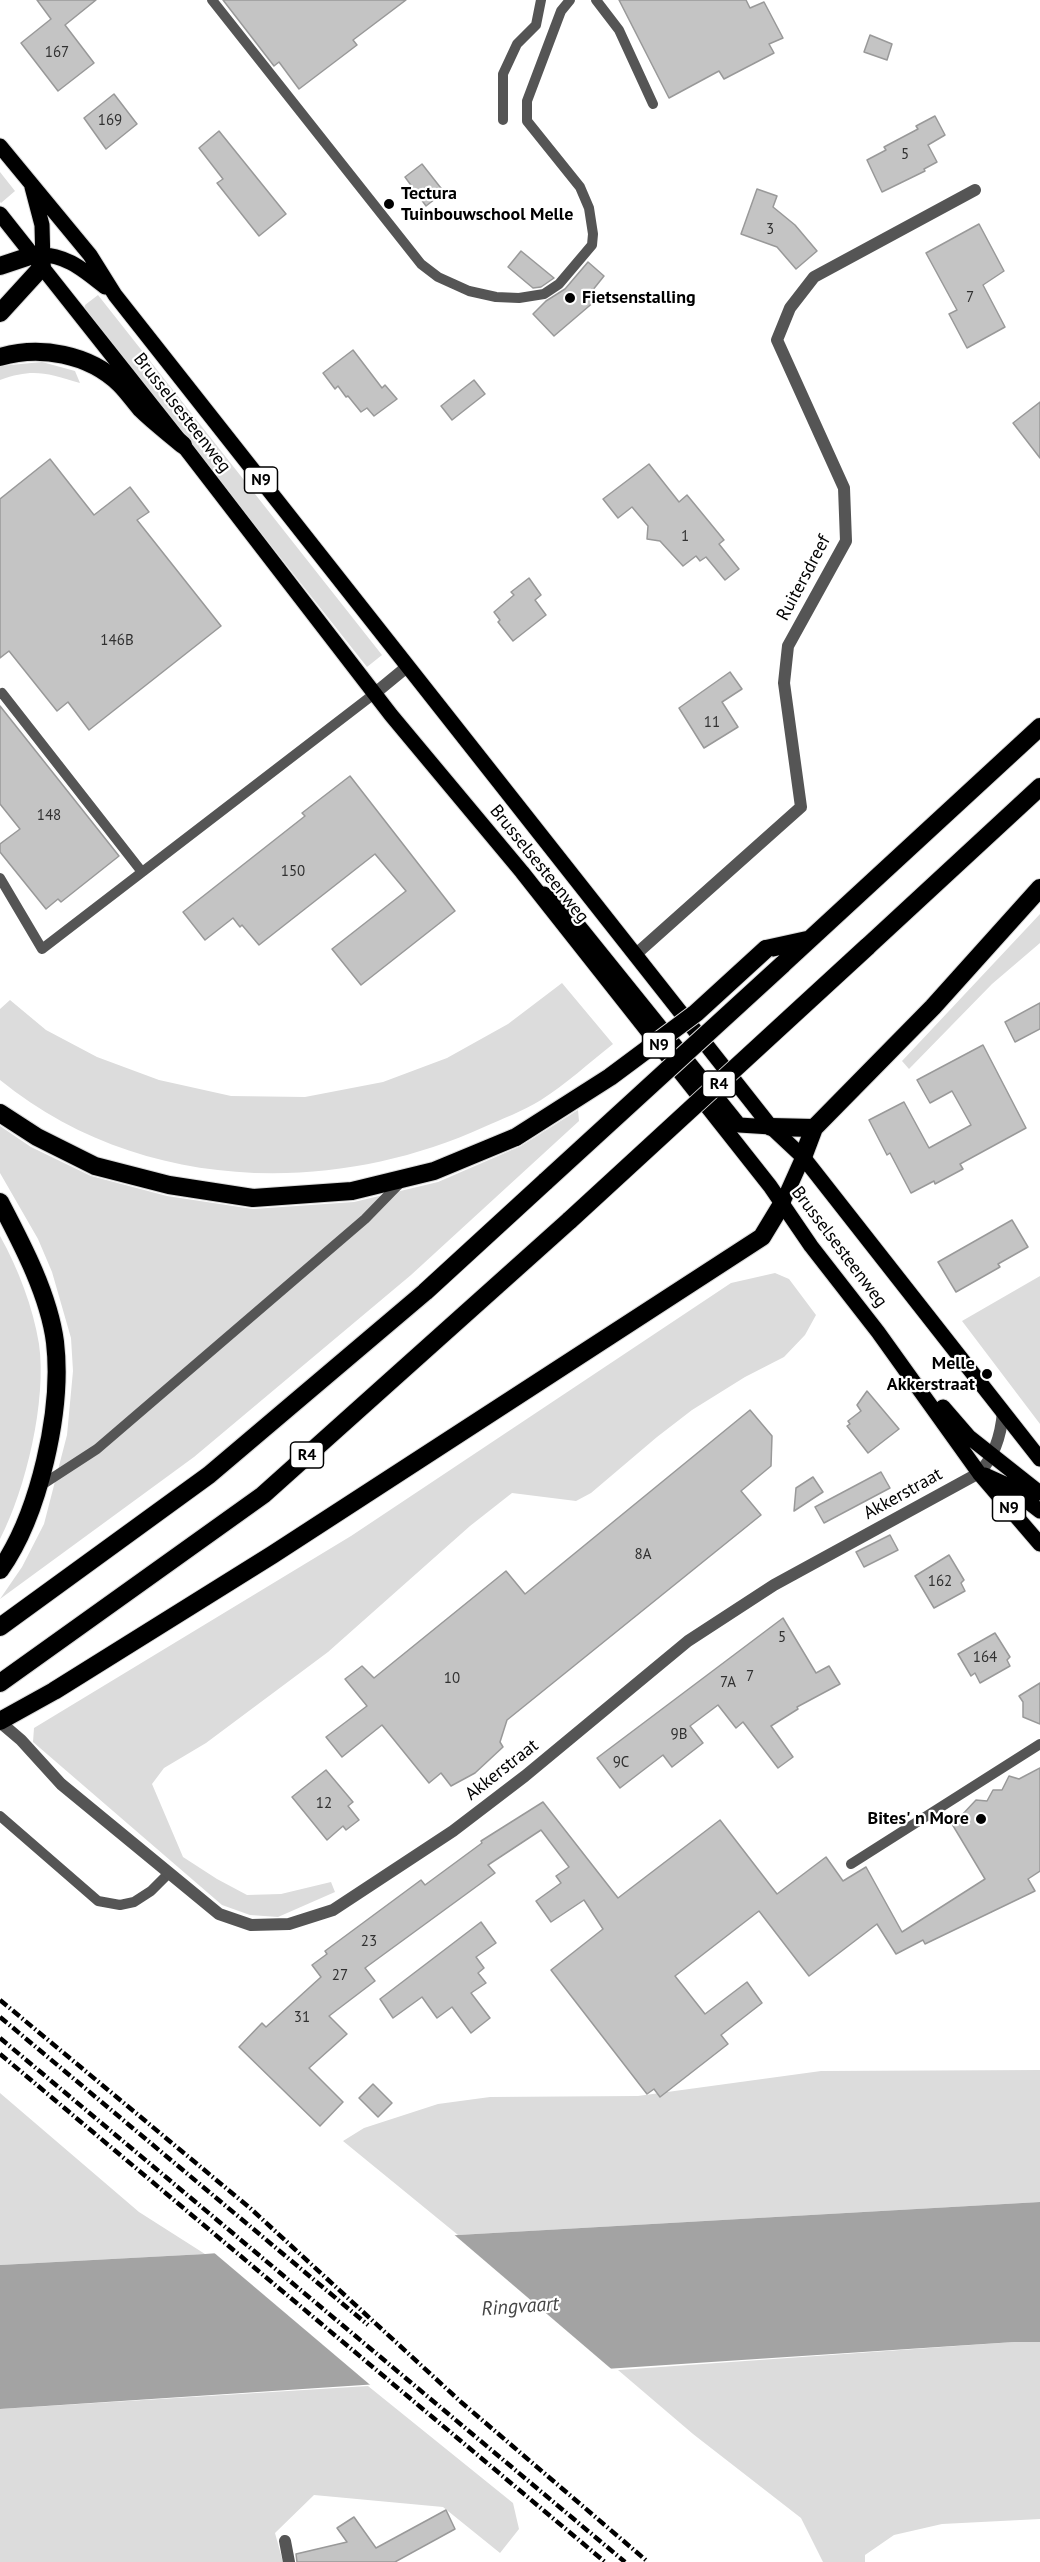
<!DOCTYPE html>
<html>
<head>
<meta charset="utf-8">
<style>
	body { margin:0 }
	canvas { display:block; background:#fff }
</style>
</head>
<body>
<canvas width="1040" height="2562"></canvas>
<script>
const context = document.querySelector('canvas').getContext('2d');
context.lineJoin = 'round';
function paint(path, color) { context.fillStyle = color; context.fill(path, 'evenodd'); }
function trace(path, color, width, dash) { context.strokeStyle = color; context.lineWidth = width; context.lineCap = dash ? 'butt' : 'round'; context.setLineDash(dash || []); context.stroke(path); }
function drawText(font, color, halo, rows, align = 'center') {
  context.font = font + ' "PT Sans",sans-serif'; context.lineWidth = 4.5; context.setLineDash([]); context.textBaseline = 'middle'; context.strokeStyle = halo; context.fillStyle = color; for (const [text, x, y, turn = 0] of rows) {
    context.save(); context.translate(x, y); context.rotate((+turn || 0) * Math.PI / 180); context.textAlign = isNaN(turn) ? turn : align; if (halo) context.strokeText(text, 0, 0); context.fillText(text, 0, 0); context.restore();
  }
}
const green = new Path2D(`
	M0,172L15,191L1,203L0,202Z
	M98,295L382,655L367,667L84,309L85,305Z
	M42,362L75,371L80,383C46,373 33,368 0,380V366Z
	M1040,914V943L992,984L909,1069L902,1061Z
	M562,983L613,1044C589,1063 566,1084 541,1100C523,1111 502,1119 484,1127C328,1198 136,1191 0,1080V1009L10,1000L46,1030L97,1057L159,1080L231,1096L305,1097L383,1082L447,1058L508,1024Z
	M578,1110L579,1121L411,1275L194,1457L0,1599L22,1567L44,1524L67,1435L73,1371L71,1338L52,1272L38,1239L0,1173V1126L31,1147L91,1176L167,1196L253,1209L354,1202L438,1182L521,1146Z
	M0,1236C18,1268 33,1307 39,1344C47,1400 26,1489 0,1539Z
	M775,1273L789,1279L816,1315L805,1335L784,1357L745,1377L692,1410L657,1437L591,1493L576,1501L512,1493L470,1526L328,1652L206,1743L164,1768L152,1784L183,1857L217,1879L247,1895L281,1894L331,1882L335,1892L278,1917L250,1915L222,1905L33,1742L34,1728L351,1536L731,1283Z
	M1040,1276V1424L962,1321Z
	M1040,2070V2202L458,2235L343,2141L364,2128L438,2104L490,2097L638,2096L821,2071Z
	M0,2093L139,2212L205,2254L0,2265Z
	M1014,2342H1040V2519L942,2524L894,2535L865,2555V2562H823L801,2518L693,2434L618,2370Z
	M368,2386L513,2503L519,2529L500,2553L443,2507L314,2495L275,2533L283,2562H0V2409Z`);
const water = new Path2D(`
	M1040,2202V2342H1014L0,2409V2265L205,2254L458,2235Z`);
const pier = new Path2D(`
	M451,2232L616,2373L375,2389L212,2251Z`);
const building = new Path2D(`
	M37,0H96L65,25L94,63L58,91L21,43L51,19Z
	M223,0H406L353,40L357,45L299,89L279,62L274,66Z
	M619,0H746L750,8L764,2L783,38L769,44L774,53L724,79L719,71L669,98Z
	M870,35L892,44L887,60L864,52Z
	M114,94L137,124L106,149L84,118Z
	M935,116L945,135L928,145L937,162L924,169L925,171L882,192L867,160L886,150L884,147L918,129L916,126Z
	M219,131L286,214L259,236L217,183L223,179L199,148Z
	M422,164L444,192L426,206L405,177Z
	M757,189L777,196L773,207L795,225L817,251L796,269L777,247L741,234Z
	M979,224L1004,271L983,285L1005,327L967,348L949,314L957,310L926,253Z
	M521,251L554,278L541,287L533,288L508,267Z
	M588,262L604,276L588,296L595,301L554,336L533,314L546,301L565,289Z
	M353,350L382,388L385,385L397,399L374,416L367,408L361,412L348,396L346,397L338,386L335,389L323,373Z
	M474,380L485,394L452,420L441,406Z
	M1040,402V458L1013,423Z
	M50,459L94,515L130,487L149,512L137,520L221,626L89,730L68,702L57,711L9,651L0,658V499Z
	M649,464L679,502L687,495L724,540L719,544L739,569L725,580L706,557L700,561L696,556L683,566L660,541L647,539L648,526L632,507L618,518L603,499Z
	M529,578L541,595L535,600L546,615L513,641L498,622L500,620L494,612L514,595L511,592Z
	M730,672L742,689L722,702L738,727L704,748L679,708Z
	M0,706L119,856L61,902L58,899L46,909L0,852V844L20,829L0,804Z
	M350,776L455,911L361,985L332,949L406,891L375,854L259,945L242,925L240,927L233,918L205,940L183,912L305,816L302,813Z
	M1040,1003V1029L1015,1042L1005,1022Z
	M983,1045L1026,1128L960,1164L963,1169L935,1184L934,1181L911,1193L890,1153L887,1155L869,1120L904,1102L929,1148L971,1125L952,1091L930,1103L917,1080Z
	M1012,1220L1028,1247L998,1264L1000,1267L956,1292L938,1262Z
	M867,1391L899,1429L868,1453L847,1426L850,1424L848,1421L861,1411L857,1405Z
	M750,1410L772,1436L771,1466L741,1491L761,1515L507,1720L500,1742L503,1747L475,1773L451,1786L441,1773L429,1783L382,1725L342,1757L326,1737L367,1706L345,1679L362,1666L374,1678L506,1571L525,1594Z
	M881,1472L890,1488L824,1523L815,1507Z
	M813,1477L823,1492L794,1511L796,1488Z
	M890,1535L898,1550L864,1567L856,1552Z
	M949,1555L964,1580L961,1583L965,1591L934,1608L915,1576Z
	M783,1618L816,1673L829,1666L840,1684L797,1707L798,1709L771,1726L793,1757L778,1768L743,1722L736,1728L718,1705L690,1726L703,1743L672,1767L663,1755L620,1788L597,1758Z
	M995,1633L1010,1657L1007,1660L1010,1666L980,1683L975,1673L971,1676L958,1654Z
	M1040,1683V1724L1023,1717V1702L1019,1696Z
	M1040,1768V1871L1028,1879L1035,1891L925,1944L923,1940L896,1954L877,1924L809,1976L759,1911L675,1976L705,2014L747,1982L762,2003L721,2035L728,2044L660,2097L654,2089L647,2094L551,1970L603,1929L584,1900L551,1922L536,1901L561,1883L556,1876L569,1867L541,1830L488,1865L495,1873L365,1968L375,1981L329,2016L347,2034L309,2068L343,2102L320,2126L239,2047L262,2023L266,2027L321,1977L312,1965L327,1954L325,1951L421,1880L425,1885L482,1843L481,1841L543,1802L618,1898L720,1820L777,1894L826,1857L843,1881L866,1867L902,1932L985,1879L946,1814L961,1816L976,1800L987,1801L993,1790H1002L1009,1776L1019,1779Z
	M326,1770L353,1802L348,1806L359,1820L346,1830L343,1826L327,1840L292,1797Z
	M481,1922L496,1943L476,1957L484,1968L478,1973L486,1983L471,1993L490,2018L471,2033L452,2007L437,2018L422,1997L393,2018L380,1999Z
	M373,2084L392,2103L378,2117L359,2098Z
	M446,2510L455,2529L395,2562H297L296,2554L347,2542L337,2528L354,2517L376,2548Z`);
const lane = new Path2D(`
	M212,0L421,264L438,277L469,291L496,297L519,298L544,294L559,284L592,245L593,234L589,208L580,187L527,121V101L561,11L570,0
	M596,0L619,30L653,104
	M503,120V74L517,44L536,25L541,0
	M0,694L2,693L142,872
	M0,878L42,949L374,694
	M37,1488L97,1449L365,1219L403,1180
	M0,1816L98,1901L120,1905L134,1902L151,1891L168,1874
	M851,1864L1040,1744`);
const street = new Path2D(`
	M374,694L408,666
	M635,955L801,807L784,683L788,646L846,541L844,488L777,340L790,308L814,277L975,190
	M0,1722L21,1740L61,1784L219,1914L251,1925L289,1924L333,1910L453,1831L525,1776L688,1641L774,1585L979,1473C995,1456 1001,1435 1003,1412
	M285,2541L289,2562`);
const primary = new Path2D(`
	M0,146L90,255L115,295L771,1127L803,1157L1040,1459
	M32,187L42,225L43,264
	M0,214L183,445L391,715L522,872L770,1186L811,1246L878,1332L979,1473L1040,1544
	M33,255C63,252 83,269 105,287
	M544,894L561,904L739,1125L771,1127
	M782,1204L803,1157
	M943,1407L969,1437L1040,1493
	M985,1475L1005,1484L1040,1511`);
const highway = new Path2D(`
	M0,266L33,255
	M0,313L42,267
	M0,357C40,345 89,354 120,384C128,392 134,401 141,409C154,422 169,433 183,445
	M867,947L1040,787
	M766,949L807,940
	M782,965L1040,727
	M0,1113L37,1137L95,1166L169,1185L253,1198L352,1191L434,1171L516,1137
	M771,1127L814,1128
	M803,1157L814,1128L933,1007L1040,888
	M0,1202C22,1244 49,1295 55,1342C63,1410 39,1515 0,1570
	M0,1627L209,1475L425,1292L546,1181
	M0,1683L263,1495L570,1220
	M0,1721L54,1691L272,1555L762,1237L782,1204`);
const rail = new Path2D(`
	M0,2000L250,2208L461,2402L648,2562
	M0,2017L368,2325
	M0,2038L625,2562
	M0,2054L605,2562`);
const highwayBridge = new Path2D(`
	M516,1137L610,1077L696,1013L766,949
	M546,1181L782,965
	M570,1220L867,947`);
const markers = [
	[389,204,6,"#000"],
	[570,298,6,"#000"],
	[987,1374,6,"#000"],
	[981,1819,6,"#000"]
];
const numberNames = [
	["167",57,53],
	["169",110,121],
	["5",905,155],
	["3",770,230],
	["7",970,298],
	["1",685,537],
	["146B",117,641],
	["11",712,723],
	["148",49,816],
	["150",293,872],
	["8A",643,1555],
	["162",940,1582],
	["5",782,1638],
	["164",985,1658],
	["7",750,1677],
	["10",452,1679],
	["7A",728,1683],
	["9B",679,1735],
	["9C",621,1763],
	["12",324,1804],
	["23",369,1942],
	["27",340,1976],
	["31",302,2018]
];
const shields = [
	[261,480,33],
	[659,1045,33],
	[719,1084,33],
	[307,1455,33],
	[1009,1508,33]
];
const shieldNames = [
	["N9",261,480],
	["N9",659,1045],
	["R4",719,1084],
	["R4",307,1455],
	["N9",1009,1508]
];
const poiNames = [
	["Tectura",401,194],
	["Tuinbouwschool Melle",401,215],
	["Fietsenstalling",582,298],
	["Melle",975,1364,"right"],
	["Akkerstraat",975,1385,"right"],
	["Bites' n More",969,1819,"right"]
];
const streetNames = [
	["Brusselsesteenweg",182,413,52],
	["Ruitersdreef",804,578,-62],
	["Brusselsesteenweg",539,864,51],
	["Brusselsesteenweg",839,1247,53],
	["Akkerstraat",903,1494,-29],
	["Akkerstraat",502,1770,-38]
];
const waterNames = [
	["Ringvaart",520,2307,-4]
];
paint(green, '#dcdcdc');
paint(water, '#a3a3a3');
paint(pier, '#fff');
paint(building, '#c4c4c4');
trace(building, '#999', 1.5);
trace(primary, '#dbdbdb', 17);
trace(highway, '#dbdbdb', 20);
trace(lane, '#555', 10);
trace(street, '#555', 12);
trace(primary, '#000', 15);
trace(highway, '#000', 18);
trace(rail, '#000', 4.5, [9, 3, 1.5, 3]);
trace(highwayBridge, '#dbdbdb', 20, []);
trace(highwayBridge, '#000', 18);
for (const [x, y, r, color] of markers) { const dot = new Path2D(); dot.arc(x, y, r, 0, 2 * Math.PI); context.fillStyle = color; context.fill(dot); trace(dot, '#fff', 2); }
drawText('15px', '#313131', null, numberNames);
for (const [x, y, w] of shields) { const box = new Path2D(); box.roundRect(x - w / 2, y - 13, w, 26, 4.5); context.fillStyle = '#fff'; context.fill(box); trace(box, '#000', 1.5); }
drawText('bold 16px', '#000', null, shieldNames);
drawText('bold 18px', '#000', '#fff', poiNames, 'left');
drawText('18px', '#000', '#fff', streetNames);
drawText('italic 20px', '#444', '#fff', waterNames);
</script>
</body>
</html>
